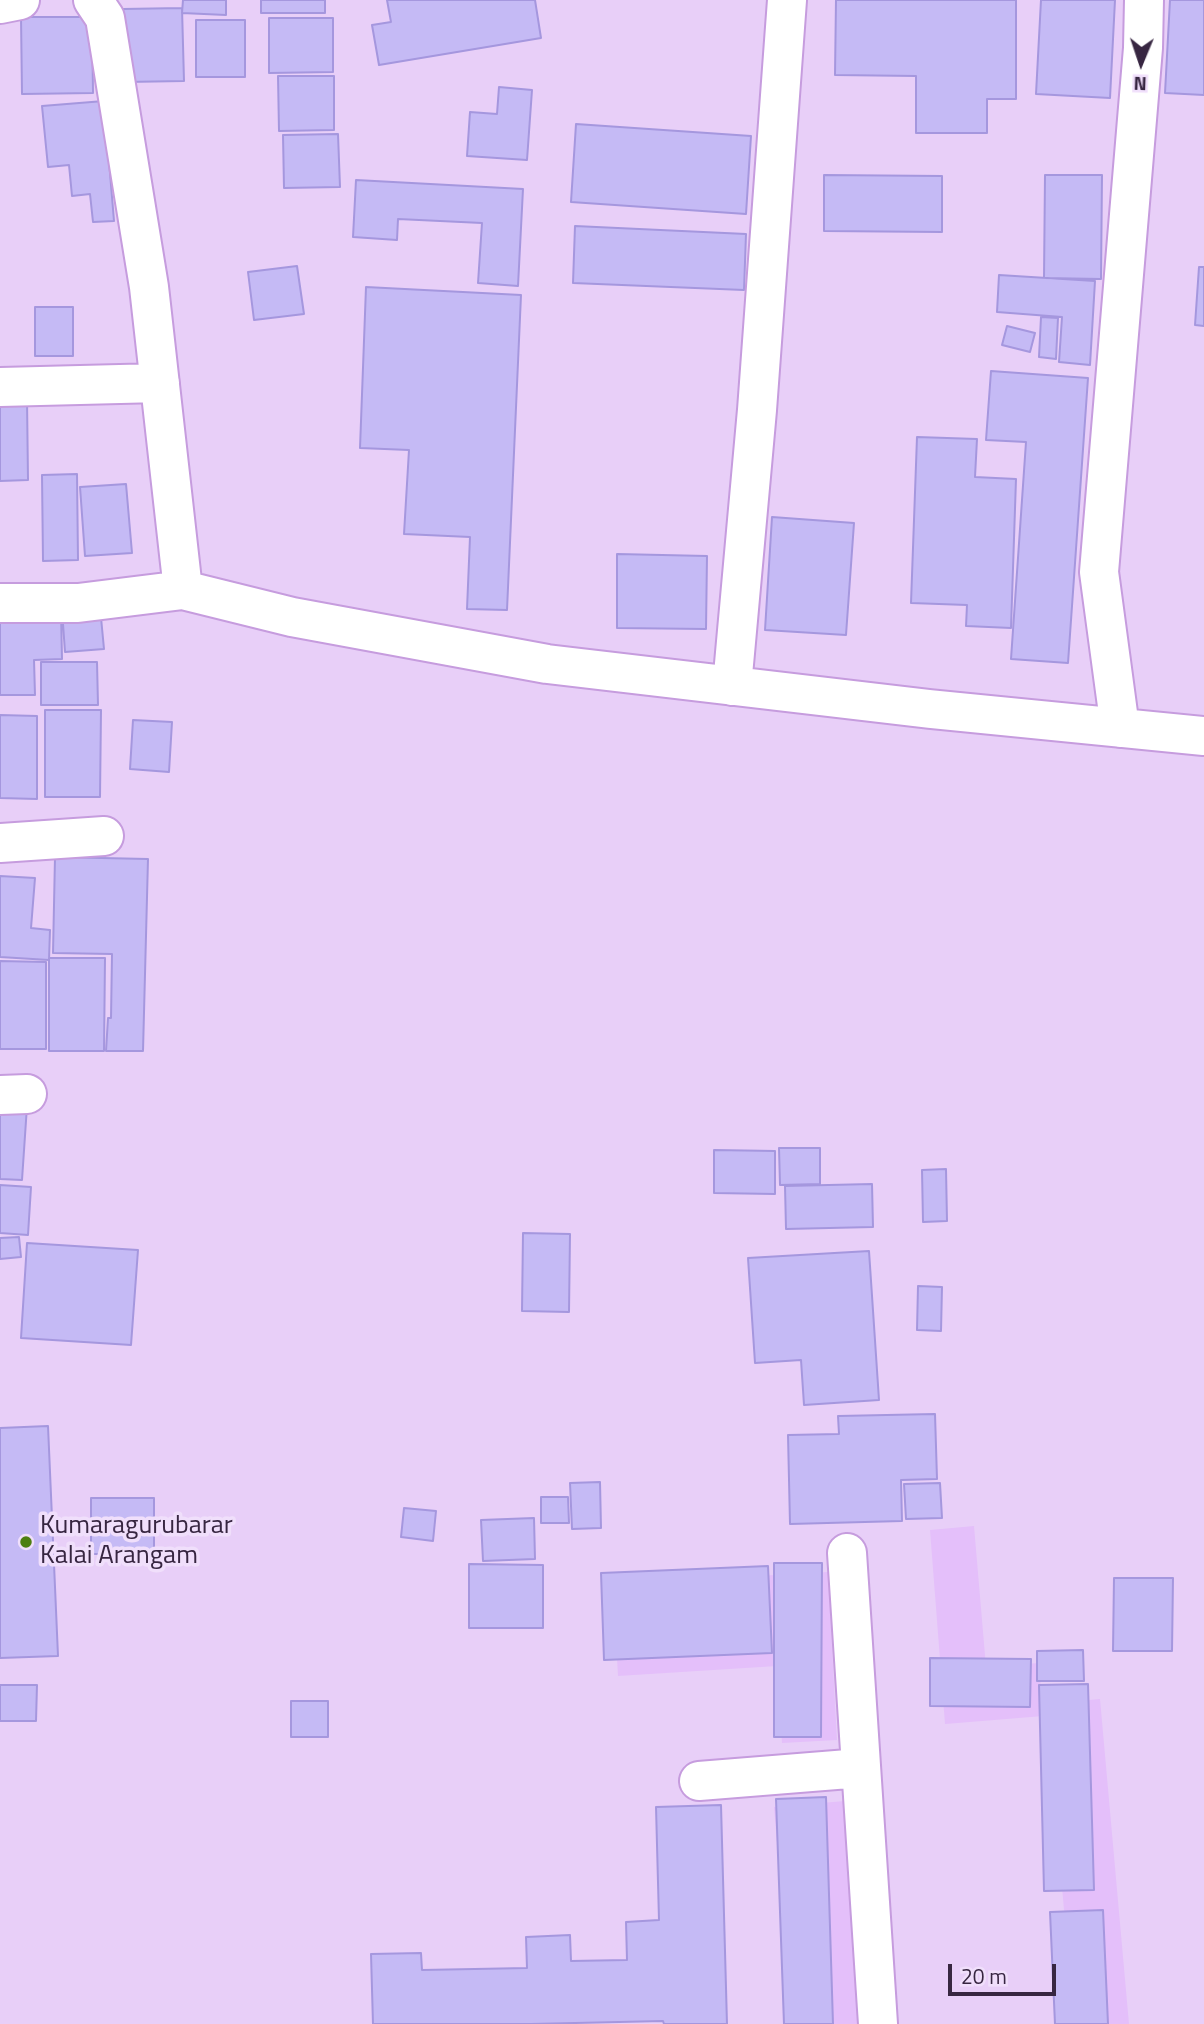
<!DOCTYPE html>
<html>
<head>
<meta charset="utf-8">
<style>
	body { margin:0 }
	#map { position:relative; width:1204px; height:2024px; overflow:hidden; background:#e8cff8; font-family:"Titillium Web",sans-serif }
	canvas { display:block }
	.north { position:absolute; left:1106px; top:28px; width:70px; height:70px; -webkit-text-stroke:5px #f0dffb; paint-order:stroke; rotate:182deg; font-size:19px; font-weight:700; line-height:28px; text-align:center; color:#372641 }
	.north::after { content:''; display:block; margin:auto; width:24px; height:32px; background:#372641; clip-path:polygon(50% 0,100% 100%,50% 72%,0 100%) }
	.scale { position:absolute; left:948px; top:1964px; width:108px; height:32px; box-sizing:border-box; border:4px solid #372641; border-top:0; padding-left:9px; font-size:21px; line-height:24px; white-space:nowrap; color:#372641; -webkit-text-stroke:5px #f0dffb; paint-order:stroke }
</style>
</head>
<body>
<div id="map">
<canvas width="1204" height="2024"></canvas>
<div class="north">N</div>
<div class="scale">20 m</div>
</div>
<script>
const context = document.querySelector('canvas').getContext('2d');
context.lineJoin = 'round';
function paint(path, color) { context.fillStyle = color; context.fill(path, 'evenodd'); }
function trace(path, color, width, dash) { context.strokeStyle = color; context.lineWidth = width; context.lineCap = dash ? 'butt' : 'round'; context.setLineDash(dash || []); context.stroke(path); }
function drawText(font, color, halo, rows, align = 'center') {
  context.font = font + ' "Titillium Web",sans-serif'; context.lineWidth = 7; context.setLineDash([]); context.textBaseline = 'middle'; context.strokeStyle = halo; context.fillStyle = color; for (const [text, x, y, turn = 0] of rows) {
    context.save(); context.translate(x, y); context.rotate((+turn || 0) * Math.PI / 180); context.textAlign = isNaN(turn) ? turn : align; if (halo) context.strokeText(text, 0, 0); context.fillText(text, 0, 0); context.restore();
  }
}
const built = new Path2D(`
	M974,1526L986,1667L1039,1663L1043,1716L945,1724L930,1530Z
	M828,1572L837,1740L782,1743L777,1666L618,1676L613,1584Z
	M1100,1699L1129,2024H1074L1046,1704Z
	M845,1801L863,2024H792L774,1807Z`);
const building = new Path2D(`
	M183,0H226V15L182,13Z
	M261,0H325V13H261Z
	M387,0H535L541,38L379,65L372,25L391,22Z
	M836,0H1016V99H987V133H916V76L835,75Z
	M1041,0H1115L1110,98L1036,94Z
	M1170,0H1204V95L1165,93Z
	M182,8L184,81L125,82L123,9Z
	M21,17H92L93,93L22,94Z
	M269,18H333V72L269,73Z
	M196,20H245V77H196Z
	M278,76H334V130L279,131Z
	M499,87L532,90L527,160L467,156L470,112L497,114Z
	M104,101L114,221L93,222L90,194L72,196L69,165L48,167L42,106Z
	M576,124L751,136L746,214L571,202Z
	M338,134L340,187L284,188L283,135Z
	M824,175L942,176V232L824,231Z
	M1045,175H1102L1101,279L1044,278Z
	M356,180L523,189L518,286L478,283L482,223L398,219L397,240L353,237Z
	M575,226L746,234L744,290L573,283Z
	M297,266L304,314L254,320L248,272Z
	M1199,267H1204V326L1195,325Z
	M999,275L1095,281L1090,365L1059,362L1062,317L997,312Z
	M366,287L521,295L507,610L467,609L470,537L404,534L409,450L360,448Z
	M35,307H73V356H35Z
	M1041,317L1058,318L1056,359L1039,357Z
	M1007,326L1035,333L1030,352L1002,345Z
	M991,371L1088,378L1068,663L1011,659L1026,442L986,440Z
	M27,399L28,480L0,481V400Z
	M917,437L977,439L975,477L1016,479L1011,628L966,626L967,605L911,603Z
	M77,474L78,560L43,561L42,475Z
	M126,484L132,553L85,556L80,487Z
	M772,517L854,523L846,635L765,630Z
	M617,554L707,556L706,629L617,628Z
	M100,607L104,649L65,652L62,610Z
	M61,612L62,659L34,660L35,695H0V614Z
	M41,662H97L98,705H41Z
	M45,710H101L100,797H45Z
	M0,715L37,716V799L0,798Z
	M133,720L172,722L169,772L130,769Z
	M55,857L148,859L143,1051H106L108,1018H111L112,954L53,953Z
	M0,876L35,878L31,928L50,930L49,960L0,957Z
	M49,958H105L104,1051H49Z
	M0,961L46,962V1049H0Z
	M0,1104L27,1106L22,1180L0,1179Z
	M779,1148H820V1184L780,1185Z
	M714,1150L775,1151V1194L714,1193Z
	M946,1169L947,1221L923,1222L922,1170Z
	M872,1184L873,1227L786,1229L785,1186Z
	M0,1185L31,1187L28,1235L0,1233Z
	M523,1233L570,1234L569,1312L522,1311Z
	M19,1237L21,1257L0,1259V1238Z
	M27,1243L138,1250L131,1345L21,1338Z
	M869,1251L879,1400L804,1405L801,1360L755,1363L748,1258Z
	M918,1286L942,1287L941,1331L917,1330Z
	M935,1414L937,1479L901,1480L902,1521L790,1524L788,1435L839,1434L838,1416Z
	M48,1426L58,1656L0,1658V1428Z
	M600,1482L601,1528L572,1529L570,1483Z
	M940,1483L942,1518L906,1519L904,1484Z
	M541,1497H568L569,1523H541Z
	M91,1498H154V1554H91Z
	M404,1508L436,1511L433,1541L401,1537Z
	M534,1518L535,1559L483,1561L481,1520Z
	M774,1563H822L821,1737H774Z
	M469,1564L543,1565V1628H469Z
	M768,1566L772,1653L604,1660L601,1573Z
	M1114,1578H1173L1172,1651H1113Z
	M1083,1650L1084,1681H1037V1651Z
	M930,1658L1031,1659L1030,1707L930,1706Z
	M1088,1684L1094,1890L1044,1891L1039,1685Z
	M0,1685H37L36,1721H0Z
	M291,1701H328V1737H291Z
	M826,1797L833,2024H784L776,1799Z
	M721,1805L727,2024H664L663,2021L531,2024H373L371,1954L421,1953L422,1970L527,1968L526,1937L570,1935L571,1961L627,1960L626,1922L659,1920L656,1807Z
	M1103,1910L1108,2024H1055L1050,1912Z`);
const minor = new Path2D(`
	M93,0L105,18L149,287L183,590
	M0,4L20,0
	M0,387L160,383
	M0,603H78L183,590L292,617L547,664L930,709L1204,736
	M732,686L757,410L787,0
	M1120,728L1099,572L1143,48L1144,0
	M0,843L104,836
	M0,1095L27,1094
	M847,1553L878,2024
	M699,1781L861,1768`);
const markers = [
	[26,1542,7,"#4d7f11"]
];
const poiNames = [
	["Kumaragurubarar",40,1527],
	["Kalai Arangam",40,1557]
];
paint(built, '#e4bffa');
paint(building, '#c5baf5');
trace(building, '#a597de', 2);
trace(minor, '#c69cde', 42);
trace(minor, '#fff', 38);
for (const [x, y, r, color] of markers) { const dot = new Path2D(); dot.arc(x, y, r, 0, 2 * Math.PI); context.fillStyle = color; context.fill(dot); trace(dot, '#f0dffb', 2.5); }
drawText('26px', '#372641', '#f0dffb', poiNames, 'left');
</script>
</body>
</html>
